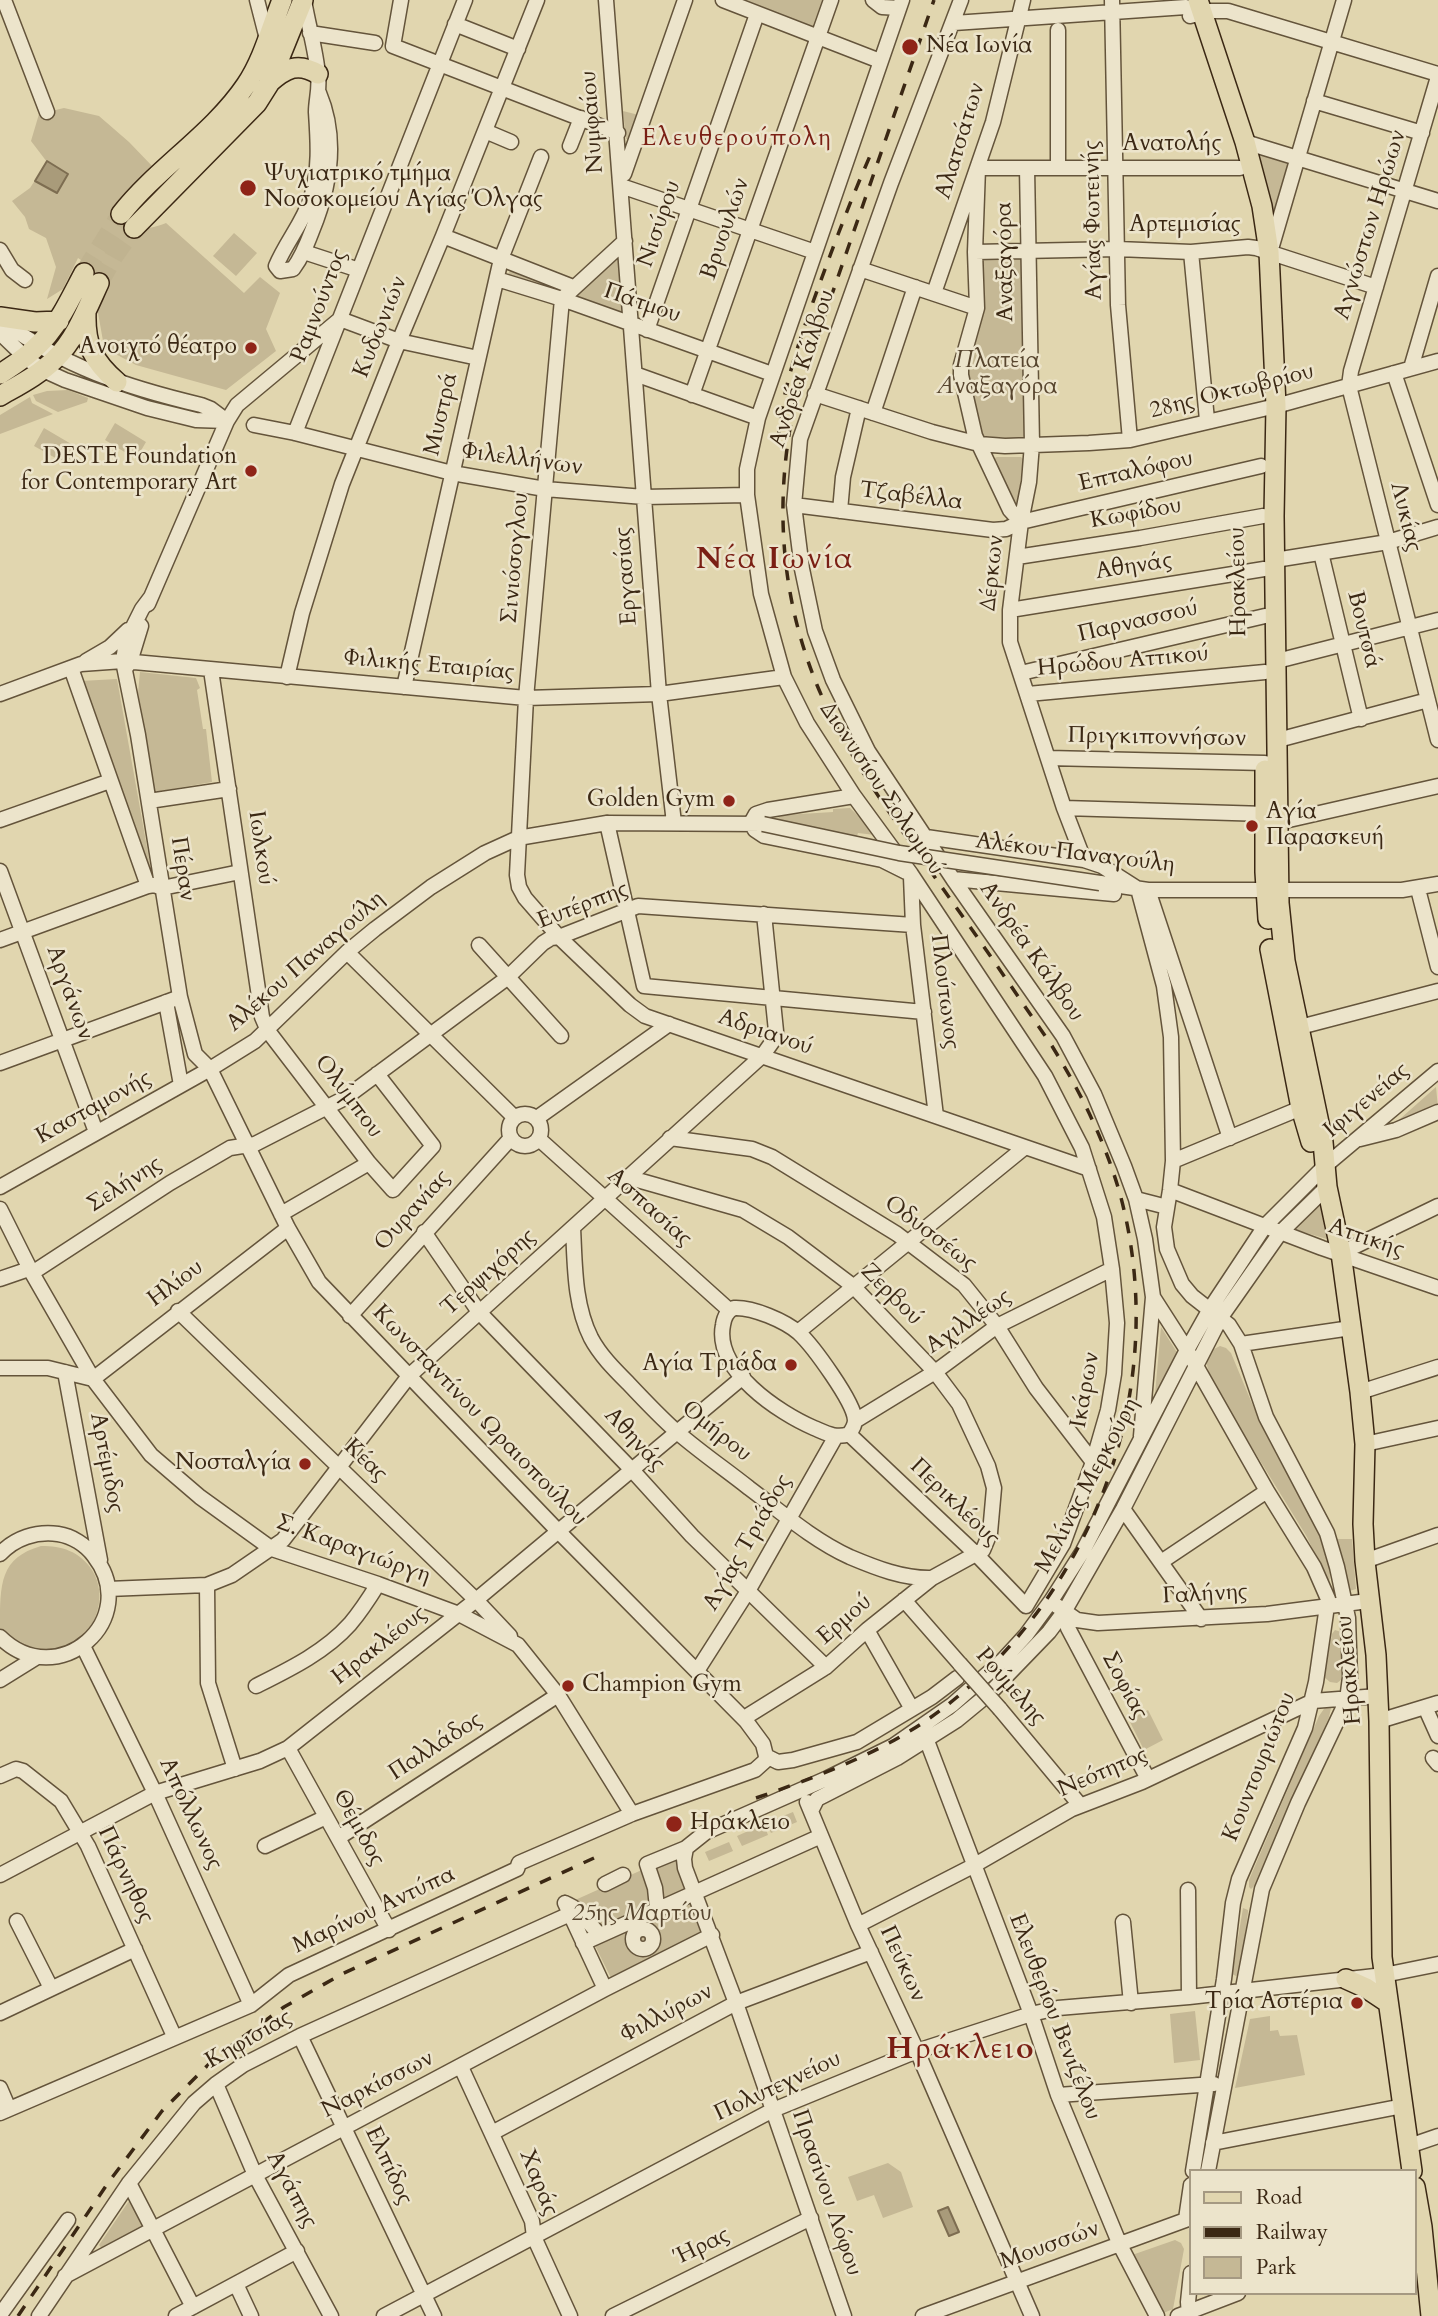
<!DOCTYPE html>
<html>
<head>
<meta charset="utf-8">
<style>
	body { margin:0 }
	#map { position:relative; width:1438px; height:2316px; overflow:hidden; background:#e1d6af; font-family:Cardo,serif }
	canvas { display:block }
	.legend { position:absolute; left:1189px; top:2169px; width:228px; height:126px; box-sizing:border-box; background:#ece4cb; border:2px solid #a59982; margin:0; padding:9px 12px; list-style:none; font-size:21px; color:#3b2814 }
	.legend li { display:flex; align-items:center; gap:14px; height:35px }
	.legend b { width:35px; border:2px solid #a59982 }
</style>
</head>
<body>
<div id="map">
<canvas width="1438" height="2316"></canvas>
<ul class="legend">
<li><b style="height:9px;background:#e1d6af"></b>Road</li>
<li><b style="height:9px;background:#3b2814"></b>Railway</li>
<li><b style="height:19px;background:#c5b895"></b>Park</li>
</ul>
</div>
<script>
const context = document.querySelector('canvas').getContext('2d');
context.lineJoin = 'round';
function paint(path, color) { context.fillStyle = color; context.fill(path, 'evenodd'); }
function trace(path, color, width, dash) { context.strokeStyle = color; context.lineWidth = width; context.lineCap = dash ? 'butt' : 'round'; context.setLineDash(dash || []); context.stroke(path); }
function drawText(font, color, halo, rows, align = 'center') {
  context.font = font + ' Cardo,serif'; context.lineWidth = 5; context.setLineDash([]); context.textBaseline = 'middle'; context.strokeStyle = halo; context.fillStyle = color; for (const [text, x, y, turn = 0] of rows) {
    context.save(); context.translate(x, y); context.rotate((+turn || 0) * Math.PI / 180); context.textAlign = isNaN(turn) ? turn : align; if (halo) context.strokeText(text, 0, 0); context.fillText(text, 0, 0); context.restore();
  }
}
const green = new Path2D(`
	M738,0H822L812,28Z
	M64,108L99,116L129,142L154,168L121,214C121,218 122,222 125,225C133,233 157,227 166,223L244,293L260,277L280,293L266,329L276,351L226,390L136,365L110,351L103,341L97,307L109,279L78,258L63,289L47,299L56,267L46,238L29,229L25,217L12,201L30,188L47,162L31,141L39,114Z
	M623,111L639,115L630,140L626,139Z
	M1257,151L1292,161L1275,221Z
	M234,233L257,253L236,276L213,256Z
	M1024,256L1026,434L1021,439L982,436L967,372L980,264L985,258Z
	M618,257H621L624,314L576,299V294Z
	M511,269L555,286L556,289L555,291L507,276Z
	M68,390L88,398L87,402L58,412L36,401L33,395L47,391Z
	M30,397L32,403L53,414L0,434V415Z
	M115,423L146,442L136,459L105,440Z
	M44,428L78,448L68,465L34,446Z
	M997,457H1021L1023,459L1018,502L1013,501L992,459Z
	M140,672L196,678L200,688L197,690L203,729H206L212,782L155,792L138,693Z
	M117,679L151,870H147L81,681Z
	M850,808L876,833L875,835L858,833L857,836L775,819L784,815L833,812V809Z
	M1436,1087L1438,1108L1392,1126Z
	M1320,1205L1327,1239L1293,1229Z
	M1161,1327L1178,1354L1155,1394Z
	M1220,1346L1226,1348L1231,1353C1245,1386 1258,1420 1275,1452C1290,1482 1338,1552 1329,1584L1307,1537L1211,1381L1206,1361L1214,1349Z
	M1335,1539H1352L1356,1589L1349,1591Z
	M41,1546C62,1546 79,1551 92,1570C113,1604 87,1651 46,1652C28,1653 11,1640 0,1628C0,1583 0,1558 41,1546Z
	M1335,1630L1341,1632L1342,1637L1341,1680L1337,1683L1330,1682L1324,1677L1332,1634Z
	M1326,1706L1331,1708L1329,1717L1258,1882L1251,1889L1249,1887V1880L1319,1716Z
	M1148,1710L1163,1740L1144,1750L1129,1720Z
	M793,1812L797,1822L771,1833L766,1823Z
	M764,1824L768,1835L742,1846L737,1836Z
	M729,1842L733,1851L709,1861L705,1852Z
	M675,1855L705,1931L611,1978L573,1901Z
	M1243,1908L1248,1910V1912L1240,1974L1236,1976L1232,1974Z
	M1195,2011L1200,2060L1174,2063L1170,2014Z
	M1270,2016V2031L1278,2030L1280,2036L1297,2035L1305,2075L1235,2088L1250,2019Z
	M888,2163L901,2172L913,2207L883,2218L874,2195L857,2201L848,2177Z
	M131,2198L145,2230L104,2251L99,2245Z
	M1175,2240L1181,2243L1184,2249L1173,2309L1161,2314L1132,2255Z`);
const water = new Path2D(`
	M47,161L68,174L57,193L35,181Z
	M948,2207L959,2232L949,2236L938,2211Z`);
const majorTunnel = new Path2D(`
	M84,273L121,214
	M99,283L114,256L134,228`);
const minor = new Path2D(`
	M4,0L47,112
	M257,0L267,39
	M304,0C308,25 316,50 318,75C320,88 316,100 316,112C318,142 320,169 311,198C303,223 286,242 276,266L280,271L293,269C302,257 307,244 312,231C330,187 338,138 319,93
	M401,0L393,46L618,133
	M606,0L659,694L674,823
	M723,0L880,61
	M873,0L882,7L899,8
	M961,0L891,183L800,439L794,505L802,569L815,631L833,680L868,751L953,879L1063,1036L1094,1094L1124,1166L1136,1199L1145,1239L1153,1297L1141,1436
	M1112,0L1118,305L1130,440
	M1190,16L1209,11H1228L1438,74
	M954,23L1186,7
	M455,24L518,49
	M310,33L375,43
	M1438,77L1351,371L1349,386L1438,740
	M1314,101L1422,133
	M485,131L511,142
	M1245,142L1438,201
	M570,146L581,118
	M1027,168L1032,444L1029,482L1021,522L1010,610V642L1064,808L1084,860
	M1058,168V30
	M624,174L685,0
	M621,186L815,252
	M443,236L573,287
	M625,241L562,299L526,698L517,875L519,887L525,898L559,937L630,1005L645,1016L1089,1169
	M1271,249L1344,0
	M0,250L12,270L25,280
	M304,252L359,270
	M975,252L1118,249L1191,252L1248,247L1256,248L1376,287
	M1191,252L1207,420
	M860,269L977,308
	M497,279L562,299L772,374
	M934,293L993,122L1023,0
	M0,319C60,366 129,388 201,405L211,409L227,421
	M340,319L399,341L478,358
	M647,330L757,14
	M0,333L26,358L43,370L65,380L147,408L196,420L227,421
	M1411,368L1438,276
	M1394,373L1438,505
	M635,374L758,418
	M815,394L932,432L979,444L1005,446L1089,443L1130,440L1276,406L1438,361
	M692,395L831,0
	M873,413L915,287
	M254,425L295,433L452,473L545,489L644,497L747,495
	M295,433L465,0
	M794,505L993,530L1006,529L1021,522L1261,466
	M840,511L843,477L859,408
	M1021,522L1010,510L975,436L961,375V365L977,308L975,252L978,168H1240
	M1321,553L1361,719
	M1017,557L1140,538L1263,516
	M1275,560L1388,542L1438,527
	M151,597L142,609L126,641L123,661L138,735L180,997L195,1054L210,1069L288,1228L319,1282L558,1531L746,1721L763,1744L766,1756
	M148,604L227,421L237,405L339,320
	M1010,610L1264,569
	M86,661L110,647L128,630
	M1277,661L1438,620
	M71,668L148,886
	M125,669L130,662L141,626
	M211,670L262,1017L268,1031L369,1163L393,1190L433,1146L377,1074
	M1021,673L1265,616
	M287,677L302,613L342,484L395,351L443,236L537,0
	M404,687L501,259L541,157
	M0,694L81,664L123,661L526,698L659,694L784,677
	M1028,694L1265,672
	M1278,740L1428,700
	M1048,758L1265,763
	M854,796L768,810L756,814L751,823L755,830L764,836L882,860L906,872
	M149,801L229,789
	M1064,808L1266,814
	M0,820L110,781
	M1280,822L1438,786
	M607,823L644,986
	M926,837L1084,860L1102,866L1138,889L1164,986L1171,1037L1173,1161L1170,1190L1164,1227L1167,1249L1182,1284L1192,1296L1229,1325L1241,1344L1266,1417L1327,1533L1337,1567L1348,1618L1350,1677L1347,1700L1298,1803L1262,1889L1208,2171
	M0,871L96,1132
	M911,877L913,925L936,1116
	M953,879L1114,894
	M1100,883L1148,890H1402L1438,884
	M1418,889L1438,967
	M1148,890L1230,1138
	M0,940L148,886L154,885L162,888L240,872
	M479,945L561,1036
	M347,952L514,1117
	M644,986L924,1012
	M166,1002L181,1085
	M1300,1027L1438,991
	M0,1063L180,997
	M509 1130a16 16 0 1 1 32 0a16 16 0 1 1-32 0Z
	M537,1118L669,1024
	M670,1138L752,1149L772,1157L897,1234L964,1285L997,1326L1036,1388L1093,1462
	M539,1139L729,1310
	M1360,1139L1396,1130L1438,1112
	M1173,1161L1301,1108
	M627,1177L743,1210L788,1237L853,1286L935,1372L959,1404L988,1466L994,1488L990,1533L983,1550L932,1578L867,1630L826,1667L749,1715L746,1721
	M0,1187L210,1069L255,1041L347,952L375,929L431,887L485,853L518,838L607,823L763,824
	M1170,1190L1322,1248L1438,1288
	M1136,1199L1167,1207
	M0,1209L32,1273L93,1379L151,1455L200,1497L272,1549L378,1584L459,1614L518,1645L558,1695L632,1814
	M281,1214L369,1163
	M573,1228C575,1265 574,1304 591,1338C600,1355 614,1369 628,1383C644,1400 660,1417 677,1432C700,1452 725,1469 749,1488C781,1512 813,1540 850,1557C876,1568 904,1579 932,1578
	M424,1232L479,1312L632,1470L692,1536L826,1667
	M1341,1253L1438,1206
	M32,1273L170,1183L230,1148L255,1144L345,1098L507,978L543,943L551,938L559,937L638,906L913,925
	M0,1279L29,1269
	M1153,1297L1187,1350L1267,1491L1314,1567L1328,1599L1316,1682L1305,1728L1239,1879L1233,1903L1224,1979L1193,2171
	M734,1308C753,1307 785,1321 799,1333C813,1346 854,1402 855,1420C855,1425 852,1430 849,1434C836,1439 826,1433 814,1428C779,1413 714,1370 723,1325C724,1318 727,1311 734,1308Z
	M178,1311L476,1600L510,1636
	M350,1316L511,1138
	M798,1332L1024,1148
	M1241,1344L1351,1328
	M0,1368H48L93,1379L288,1228
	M65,1372L100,1560
	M1360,1392L1438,1367
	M855,1421L935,1372L997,1326L1112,1269
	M849,1434L976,1554L1026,1606L1063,1544L1093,1462L1108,1410L1114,1374L1117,1323L1112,1269L1104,1217L1082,1148L1045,1076L911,874L854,796L807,723L784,677L761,594L747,495V469L758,418L902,0
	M1365,1444L1438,1428
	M1123,1509L1201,1619
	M0,1554C15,1538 36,1531 58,1534C72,1536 86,1545 94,1556C143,1619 58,1694 0,1637
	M1365,1561L1438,1535
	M1161,1562L1267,1491
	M207,1585L208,1683L235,1769
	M108,1589L207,1585L232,1575L283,1540L409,1376L763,1055L775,1038L776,1031L764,914
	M904,1600L960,1664
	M1057,1606L1077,1620L1098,1623L1267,1614L1368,1601
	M1064,1612L1068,1628L1148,1779
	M867,1630L912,1709
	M83,1646L155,1793L251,2005
	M697,1671L748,1591L836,1436
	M0,1680L37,1657
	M256,1686C290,1669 325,1652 350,1624C361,1611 370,1597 378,1584
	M1425,1707L1438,1736
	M1000,1709L1080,1805
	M1379,1721L1438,1703
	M924,1733L1031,2014L1058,2095L1120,2245L1157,2316
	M288,1748L389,1930
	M766,1756L778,1762L793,1760L857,1742L932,1697L957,1678
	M1433,1758L1438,1764
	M0,1776L16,1769L23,1771L61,1801L88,1846L174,2036
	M807,1802L858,1925L917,2051L1032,2316
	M811,1811L817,1799L825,1795L897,1758L957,1720L991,1692L1049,1632L1064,1612L1123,1509L1221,1317L1280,1233L1327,1187
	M338,1838L558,1695
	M265,1846L326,1817
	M686,1848L684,1859L685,1868L736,2003L844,2316
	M0,1875L155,1793L260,1761L288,1748L476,1600L743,1377
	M605,1884L623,1875
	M1188,1890L1189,1997
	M565,1903L605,1989
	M565,1903C582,1910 587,1922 600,1935
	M657,1908L655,1888L647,1864L686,1848L706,1832L828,1778L893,1746L952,1705L1003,1660L1026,1635L1051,1601L1083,1551L1187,1350L1210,1309L1265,1226L1325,1166L1438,1071
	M17,1921L51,1988
	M1123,1922L1131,2003
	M858,1925L973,1866L1072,1809L1142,1782L1313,1701L1378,1696
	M633 1939a10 10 0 1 1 20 0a10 10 0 1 1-20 0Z
	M583,1943L821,1836
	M0,2013L135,1949
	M300,2036L434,2316
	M461,2067L532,2221L534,2237L570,2316
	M216,2084L255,2175L331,2316
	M0,2088L9,2109
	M1058,2095L1214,2084
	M0,2113L251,2005L289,1975L517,1869L519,1863L632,1814L755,1770L765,1761L766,1756
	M492,2133L736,2003L871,1952
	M1213,2143L1403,2106
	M1409,2146L1438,2136
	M129,2183L193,2307
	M1186,2219L1191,2185
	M65,2276L605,1989L712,1935
	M236,2284L251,2316
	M0,2315L68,2220
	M39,2316L129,2183L194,2103L216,2084L243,2065L300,2036L570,1914
	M176,2316L297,2251
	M384,2316L773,2110L917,2051L1031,2014L1058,2008L1189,1997L1384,1975L1438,1964
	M613,2316L811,2218
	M923,2316L1191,2218
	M1178,2316L1238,2293
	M1189,2316L1188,2302L1191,2273`);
const major = new Path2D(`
	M1198,0L1245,142L1262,206L1269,252L1276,406L1274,516L1279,903L1285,961L1323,1142L1327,1187L1341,1253L1360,1392L1365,1444L1363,1524L1365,1561L1376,1655L1379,1721L1382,1957L1412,2171
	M269,83C286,68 298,62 318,74
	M121,214C157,168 213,134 246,85C263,60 271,28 282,0
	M134,228L257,103L269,84L303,0
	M86,313C85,345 93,361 117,382
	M0,317L35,322L59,321
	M0,374C50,344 58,322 84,273
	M0,396C19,385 39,375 55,359C75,340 87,309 99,283
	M1265,770V872L1268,919
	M1270,949L1301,1108L1311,1142
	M1346,1979L1366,1988L1387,2002
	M1415,2187L1422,2227L1431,2316`);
const rail = new Path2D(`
	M778,442C781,394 797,348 813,302C832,250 851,198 874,147
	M756,1798C822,1775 890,1750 946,1706C1098,1587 1171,1382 1120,1194C1105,1141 1081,1093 1052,1046C1017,995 982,943 946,893C900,827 848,760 817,685C779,592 774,495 796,398L934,0
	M18,2316L108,2183L162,2111L209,2064L232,2045L284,2007L342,1974L594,1858`);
const minorBridge = new Path2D(`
	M763,824L899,853L1100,883
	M960,1664L1000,1709`);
const markers = [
	[910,47,9,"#8f2418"],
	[248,188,9,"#8f2418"],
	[251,348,7,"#8f2418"],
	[251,471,7,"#8f2418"],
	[729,801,7,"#8f2418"],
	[1252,826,7,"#8f2418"],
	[791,1365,7,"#8f2418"],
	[305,1464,7,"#8f2418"],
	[568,1686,7,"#8f2418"],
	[674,1824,9,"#8f2418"],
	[1357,2003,7,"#8f2418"]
];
const poiNames = [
	["Νέα Ιωνία",926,47,"left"],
	["Ψυχιατρικό τμήμα",264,175,"left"],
	["Νοσοκομείου Αγίας Όλγας",264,201,"left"],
	["Ανοιχτό θέατρο",237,348],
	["DESTE Foundation",237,458],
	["for Contemporary Art",237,484],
	["Golden Gym",715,801],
	["Αγία",1266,813,"left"],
	["Παρασκευή",1266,839,"left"],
	["Αγία Τριάδα",777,1365],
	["Νοσταλγία",291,1464],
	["Champion Gym",582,1686,"left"],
	["Ηράκλειο",690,1824,"left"],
	["Τρία Αστέρια",1343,2003]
];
const streetNames = [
	["Νυμφαίου",593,122,-94],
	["Αλατσάτων",961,141,-73],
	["Ανατολής",1172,145],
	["Αγίας Φωτεινής",1094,220,-91],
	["Νισύρου",660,224,-71],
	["Αγνώστων Ηρώων",1371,225,-73],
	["Αρτεμισίας",1185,226],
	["Βρυουλών",726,229,-71],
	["Αναξαγόρα",1006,262,-91],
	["Πάτμου",642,304,19],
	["Ραμνούντος",320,306,-69],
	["Κυδωνιών",381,327,-68],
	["Ανδρέα Κάλβου",803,369,-72],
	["28ης Οκτωβρίου",1232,392,-14],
	["Μυστρά",442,414,-77],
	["Φιλελλήνων",522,460,8],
	["Επταλόφου",1136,472,-13],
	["Τζαβέλλα",911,497,7],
	["Κωφίδου",1136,514,-10],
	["Λυκίας",1405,517,76],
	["Σινιόσογλου",516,558,-85],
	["Αθηνάς",1134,567,-9],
	["Δέρκων",993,573,-84],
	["Εργασίας",627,576,-94],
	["Ηρακλείου",1239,582,-91],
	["Παρνασσού",1138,622,-13],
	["Βουτσά",1363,630,76],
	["Ηρώδου Αττικού",1123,662,-5],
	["Φιλικής Εταιρίας",429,666,5],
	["Πριγκιποννήσων",1157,738,1],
	["Διονυσίου Σολωμού",881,789,56],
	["Ιωλκού",260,848,82],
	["Αλέκου Παναγούλη",1075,854,7],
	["Πέραν",182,869,81],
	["Ευτέρπης",583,906,-21],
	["Ανδρέα Κάλβου",1031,952,55],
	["Αλέκου Παναγούλη",306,962,-41],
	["Πλούτωνος",944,992,83],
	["Αργάνων",69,993,70],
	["Αδριανού",765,1033,19],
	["Ολύμπου",348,1097,53],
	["Ιφιγενείας",1367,1101,-40],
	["Κασταμονής",94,1108,-29],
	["Σελήνης",125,1185,-33],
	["Ασπασίας",649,1208,42],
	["Ουρανίας",413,1211,-48],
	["Οδυσσέως",930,1234,37],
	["Αττικής",1366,1239,19],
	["Τερψιχόρης",489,1273,-42],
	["Ηλίου",176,1284,-37],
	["Ζερβού",891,1295,45],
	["Αχιλλέως",969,1322,-34],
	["Ικάρων",1086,1390,-80],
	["Κωνσταντίνου Ωραιοπούλου",479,1416,46],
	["Ομήρου",716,1432,39],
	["Αθηνάς",634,1440,47],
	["Κέας",365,1461,44],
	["Αρτέμιδος",106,1463,79],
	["Μελίνας Μερκούρη",1088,1486,-62],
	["Περικλέους",954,1503,44],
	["Αγίας Τριάδος",748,1543,-60],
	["Σ. Καραγιώργη",353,1550,20],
	["Γαλήνης",1205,1595,-3],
	["Ερμού",845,1620,-41],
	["Ηρακλέους",380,1646,-38],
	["Ηρακλείου",1350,1670,-95],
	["Σοφίας",1124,1686,62],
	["Ρούμελης",1010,1687,49],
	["Παλλάδος",436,1747,-33],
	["Κουντουριώτου",1260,1767,-68],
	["Νεότητος",1103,1773,-23],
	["Απόλλωνος",190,1814,65],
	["Θέμιδος",358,1828,61],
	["Πάρνηθος",125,1875,65],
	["Μαρίνου Αντύπα",374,1911,-25],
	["Πεύκων",902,1964,65],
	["Φιλλύρων",667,2014,-28],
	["Ελευθερίου Βενιζέλου",1054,2017,69],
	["Κηφισίας",249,2040,-30],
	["Ναρκίσσων",378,2085,-27],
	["Πολυτεχνείου",778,2087,-25],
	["Ελπίδος",388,2166,65],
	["Χαράς",538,2183,68],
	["Αγάπης",291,2190,62],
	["Πρασίνου Λόφου",826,2193,71],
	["Μουσσών",1050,2246,-20],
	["Ήρας",702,2247,-26]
];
const parkNames = [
	["Πλατεία",997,362],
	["Αναξαγόρα",997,388],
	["25ης Μαρτίου",642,1915]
];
const neighbourhoodNames = [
	["Ελευθερούπολη",737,139]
];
const districtNames = [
	["Νέα Ιωνία",775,561],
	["Ηράκλειο",961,2051]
];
paint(green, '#c5b895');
paint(water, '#a99b7a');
trace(water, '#7d6d51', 2);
trace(majorTunnel, '#c0b390', 19, [19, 10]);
trace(minor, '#64543b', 17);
trace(major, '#3b2814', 22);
trace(minor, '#ece4cb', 14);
trace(major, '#e1d6af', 19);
trace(rail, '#3b2814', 3.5, [12, 12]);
trace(minorBridge, '#64543b', 17, []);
trace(minorBridge, '#ece4cb', 14);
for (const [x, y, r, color] of markers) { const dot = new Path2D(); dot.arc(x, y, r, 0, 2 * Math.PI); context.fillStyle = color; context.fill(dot); trace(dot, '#ece4cb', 2.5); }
drawText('23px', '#3b2814', '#ece4cb', poiNames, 'right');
drawText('23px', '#3b2814', '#ece4cb', streetNames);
drawText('italic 23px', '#57452e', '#ece4cb', parkNames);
context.letterSpacing = '2px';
drawText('24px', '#7a1f14', '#ece4cb', neighbourhoodNames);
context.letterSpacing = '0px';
context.letterSpacing = '2px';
drawText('bold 30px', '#7a1f14', '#ece4cb', districtNames);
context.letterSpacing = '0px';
</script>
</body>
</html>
